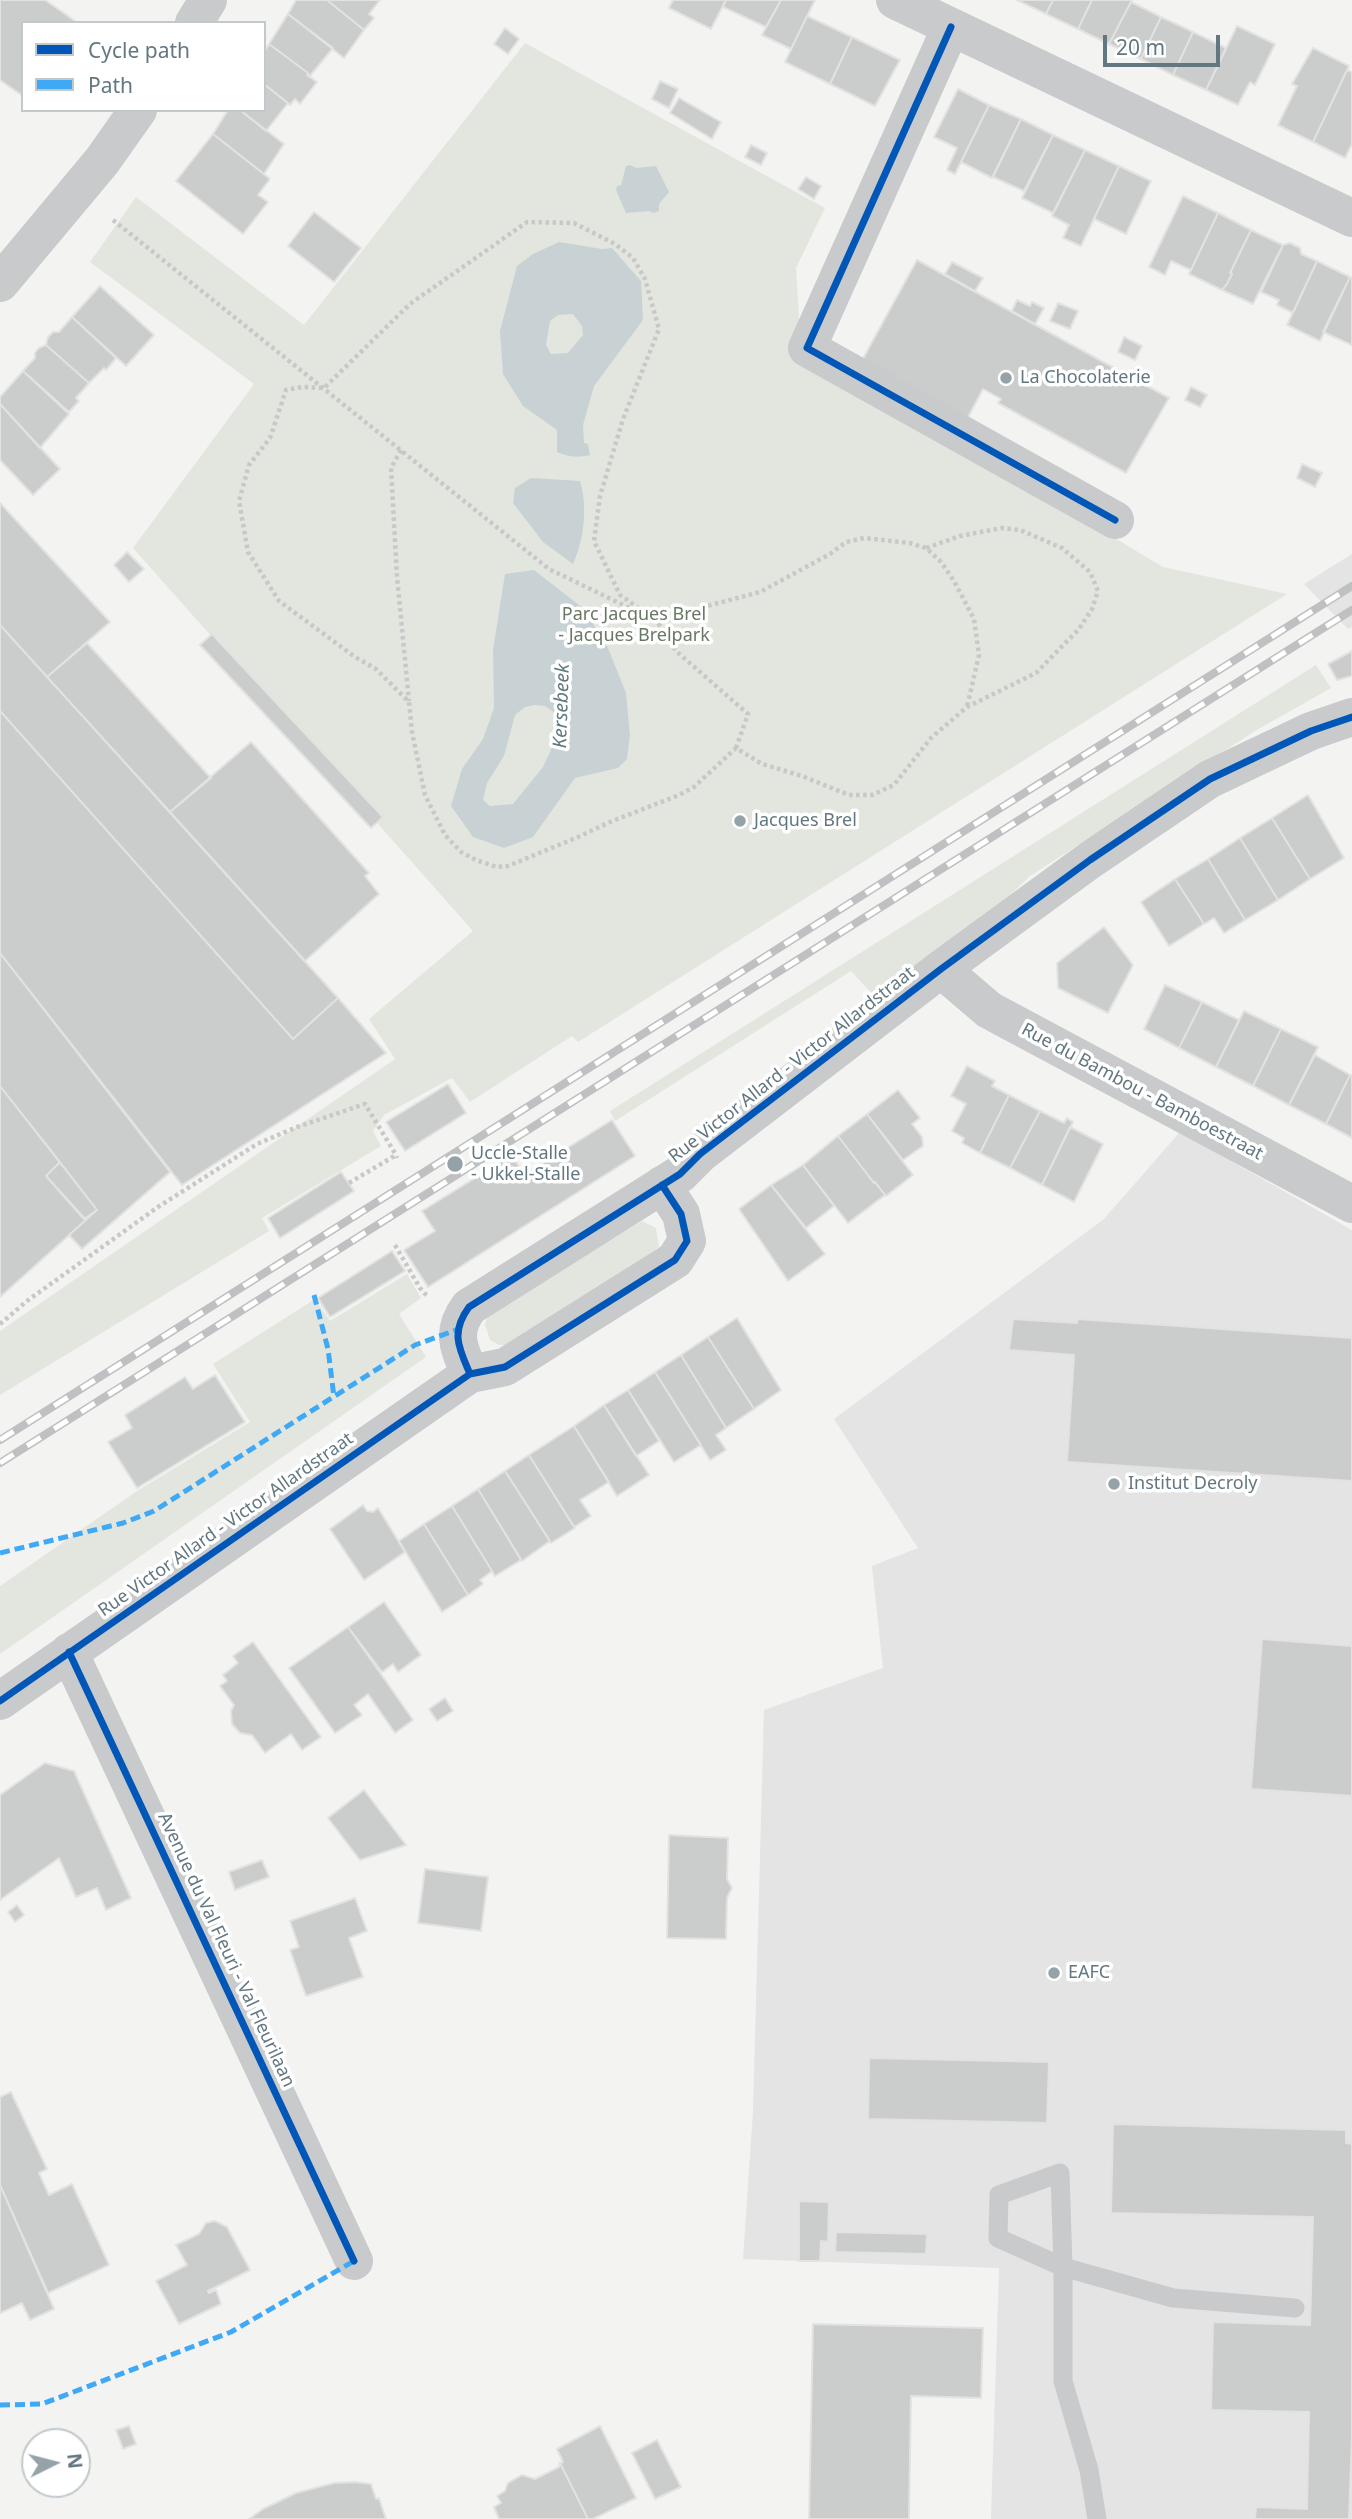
<!DOCTYPE html>
<html>
<head>
<meta charset="utf-8">
<style>
	body { margin:0 }
	#map { position:relative; width:1352px; height:2519px; overflow:hidden; background:#f3f3f1; font-family:"Noto Sans",sans-serif }
	canvas { display:block }
	.legend { position:absolute; left:21px; top:21px; width:245px; height:91px; box-sizing:border-box; background:#fff; border:2px solid #c1c9cd; margin:0; padding:9px 12px; list-style:none; font-size:21px; color:#637781 }
	.legend li { display:flex; align-items:center; gap:14px; height:35px }
	.legend b { width:35px; border:2px solid #c1c9cd }
	.north { position:absolute; left:21px; top:2428px; width:70px; height:70px; box-sizing:border-box; background:#fff; border:2px solid #c1c9cd; border-radius:50%; rotate:84deg; font-size:19px; font-weight:700; line-height:28px; text-align:center; color:#637781 }
	.north::after { content:''; display:block; margin:auto; width:24px; height:32px; background:#95a2a8; clip-path:polygon(50% 0,100% 100%,50% 72%,0 100%) }
	.scale { position:absolute; left:1103px; top:35px; width:117px; height:32px; box-sizing:border-box; border:4px solid #637781; border-top:0; padding-left:9px; font-size:21px; line-height:24px; white-space:nowrap; color:#637781; -webkit-text-stroke:5px #fff; paint-order:stroke }
</style>
</head>
<body>
<div id="map">
<canvas width="1352" height="2519"></canvas>
<ul class="legend">
<li><b style="height:9px;background:#0057b8"></b>Cycle path</li>
<li><b style="height:9px;background:#3fa9f5"></b>Path</li>
</ul>
<div class="north">N</div>
<div class="scale">20 m</div>
</div>
<script>
const context = document.querySelector('canvas').getContext('2d');
context.lineJoin = 'round';
function paint(path, color) { context.fillStyle = color; context.fill(path, 'evenodd'); }
function trace(path, color, width, dash) { context.strokeStyle = color; context.lineWidth = width; context.lineCap = dash ? 'butt' : 'round'; context.setLineDash(dash || []); context.stroke(path); }
function drawText(font, color, halo, rows, align = 'center') {
  context.font = font + ' "Noto Sans",sans-serif'; context.lineWidth = 7; context.setLineDash([]); context.textBaseline = 'middle'; context.strokeStyle = halo; context.fillStyle = color; for (const [text, x, y, turn = 0] of rows) {
    context.save(); context.translate(x, y); context.rotate((+turn || 0) * Math.PI / 180); context.textAlign = isNaN(turn) ? turn : align; if (halo) context.strokeText(text, 0, 0); context.fillText(text, 0, 0); context.restore();
  }
}
const built = new Path2D(`
	M1352,554V627L1348,629L1304,584Z
	M1180,1132L1352,1230V2519H991L999,2268L743,2259L753,2112L764,1710L883,1668L872,1566L918,1548L834,1419L1104,1219Z`);
const green = new Path2D(`
	M525,43L825,208L796,268L801,350L1163,567L1287,594L578,1042L572,1036L470,1102L452,1078L384,1115L373,1131L381,1146L262,1218L269,1231L0,1395V1331L395,1059L369,1019L473,931L133,548L254,384L90,262L136,197L304,325Z
	M1316,665L1331,688L1255,731L1030,876L980,924L874,996L851,971L615,1121L610,1111Z
	M642,1221L656,1228L659,1247L509,1345H499L490,1340L485,1325L488,1314Z
	M407,1274L421,1298L399,1314L426,1357L0,1654V1586L137,1491L250,1422L213,1364L315,1299L330,1321Z`);
const water = new Path2D(`
	M630,165L636,168L656,166L669,192L659,204V211L654,213L649,211L626,213L616,190L617,186L621,185L626,166Z
	M559,242L602,249L612,248L641,281L643,320L594,386L583,425L584,443L588,444L590,455C578,458 568,457 557,452V430L523,406L503,374L500,331L517,266L533,254ZM573,314L582,326L583,335L568,353L551,354L546,345L550,321L558,315Z
	M531,478L580,481C588,507 584,540 573,564L543,542L513,503L515,488Z
	M534,570L584,609L608,648L626,693L630,735L627,759L618,768L575,778L533,837L504,848L473,837L451,806L462,769L483,739L494,708L493,650L505,574ZM535,705L545,706L555,713L557,737L543,767L513,804L490,806L483,800L487,783L504,756L515,715L525,707Z`);
const building = new Path2D(`
	M0,0H45L78,23H23V96L0,80Z
	M296,0H327L364,30L344,58L288,14Z
	M327,0H380L369,14L374,18L364,30Z
	M673,0H726L711,29L669,8Z
	M726,0H781L766,27L723,7Z
	M781,0H815L791,49L762,35Z
	M1017,0H1053L1046,14Z
	M1053,0H1092L1078,29L1046,14Z
	M1092,0H1132L1109,44L1078,29Z
	M1131,2L1161,17L1141,59L1109,44Z
	M288,14L333,48L309,77L308,73L269,44Z
	M807,16L852,37L830,84L785,62Z
	M1161,17L1193,32L1173,75L1141,59Z
	M1237,26L1275,44L1255,85L1250,82L1238,105L1206,90Z
	M505,28L519,39L508,54L494,44Z
	M1193,32L1226,48L1206,90L1173,75Z
	M852,37L900,60L875,106L830,84Z
	M269,44L308,73L307,75L317,82L300,104L295,99L290,105L264,84V52Z
	M1313,48L1349,66L1313,142L1278,125L1297,86L1292,84Z
	M1347,70L1352,72V144L1345,158L1313,142Z
	M660,81L678,89L669,108L652,99Z
	M264,84L288,103L266,131L240,110H264Z
	M958,89L989,105L955,174L947,170L957,148L934,137Z
	M679,98L721,122L712,139L670,113Z
	M989,105L1021,119L992,178L961,162Z
	M228,110H240L284,144L264,174L213,134Z
	M1021,119L1053,135L1024,191L993,177Z
	M213,134L270,179L258,195L268,202L243,234L176,181Z
	M1053,135L1085,150L1053,213L1022,198Z
	M751,145L767,153L761,165L745,157Z
	M1085,150L1119,166L1081,246L1063,238L1069,225L1052,216Z
	M1119,166L1151,181L1126,234L1094,219Z
	M806,177L821,186L814,199L798,189Z
	M1183,196L1218,213L1191,270L1171,261L1165,275L1149,267Z
	M314,212L361,248L334,282L288,246Z
	M1218,213L1251,230L1230,273L1232,274L1227,284L1222,290L1189,274Z
	M1251,230L1283,245L1253,304L1222,290L1227,284L1232,274L1230,273Z
	M1290,243L1300,248L1301,254L1317,261L1293,313L1277,305L1279,300L1261,292L1283,245Z
	M917,260L1169,398L1126,473L998,403L1001,399L983,389L965,423L859,366Z
	M1317,261L1350,277L1320,341L1287,325Z
	M952,262L983,278L975,291L945,274Z
	M1350,277L1352,278V345L1323,332Z
	M100,286L154,335L126,366L72,317Z
	M1017,300L1030,306L1032,302L1044,308L1035,324L1012,311Z
	M1058,303L1078,311L1070,329L1050,321Z
	M72,317L116,358L106,370L104,368L89,383L46,345L48,337L53,332H59Z
	M1124,337L1142,346L1135,360L1118,352Z
	M46,345L89,383L76,398L79,401L69,412L23,371L35,358V353L39,348Z
	M23,371L69,414L40,448L0,404V397Z
	M1191,387L1207,395L1200,407L1185,400Z
	M0,404L60,469L33,495L0,460Z
	M1302,464L1322,473L1315,487L1297,478Z
	M0,503L110,622L47,677L0,625Z
	M127,552L144,569L129,582L114,565Z
	M0,625L338,998L293,1039L0,711Z
	M212,634L383,817L371,828L200,645Z
	M87,643L211,778L170,812L47,677Z
	M1352,651V676L1337,680L1328,664Z
	M0,711L293,1039L338,998L386,1053L182,1185L0,953Z
	M251,742L369,873L365,876L379,894L305,961L170,812Z
	M1308,795L1344,858L1310,879L1272,818Z
	M1272,818L1310,879L1278,900L1240,838Z
	M1240,838L1278,900L1245,920L1208,859Z
	M1208,859L1245,920L1224,933L1214,918L1204,924L1175,879Z
	M1175,879L1204,924L1169,946L1141,902Z
	M1104,927L1133,965L1108,1013L1058,988L1057,963Z
	M0,953L170,1172L82,1249L69,1235L97,1210L0,1086Z
	M1165,985L1202,1002L1179,1048L1144,1029Z
	M1202,1002L1239,1020L1216,1067L1179,1048Z
	M1244,1011L1281,1029L1253,1086L1216,1067Z
	M1281,1029L1318,1047L1289,1105L1253,1086Z
	M1315,1055L1350,1075L1326,1124L1289,1105Z
	M967,1066L995,1081L992,1086L1009,1095L980,1153L962,1143L964,1138L952,1131L966,1104L951,1096Z
	M1350,1075L1352,1076V1138L1326,1124Z
	M448,1084L466,1113L405,1151L386,1122Z
	M0,1086L60,1162L46,1176L86,1220L0,1297Z
	M898,1090L920,1118L912,1124L922,1137L923,1146L903,1160L867,1114Z
	M1009,1095L1040,1111L1010,1168L980,1153Z
	M1040,1111L1064,1123L1067,1118L1073,1122L1042,1185L1010,1168Z
	M867,1114L913,1175L886,1196L875,1182L874,1183L838,1136Z
	M612,1120L635,1156L428,1287L404,1250L435,1231L422,1211L512,1155L524,1175Z
	M1070,1127L1103,1144L1074,1202L1042,1185Z
	M838,1136L874,1183L875,1182L885,1195L848,1223L803,1165Z
	M60,1162L97,1210L84,1219L46,1176Z
	M803,1165L834,1206L806,1228L771,1185Z
	M341,1172L354,1191L280,1238L268,1218Z
	M771,1185L825,1254L788,1281L739,1209Z
	M392,1251L405,1271L330,1317L318,1298Z
	M737,1318L781,1390L754,1409L708,1337Z
	M1013,1319L1077,1323V1319L1352,1338V1481L1067,1462L1074,1355L1009,1350Z
	M708,1337L754,1409L726,1428L681,1355Z
	M681,1355L726,1428L716,1435L726,1450L710,1460L655,1372Z
	M655,1372L701,1445L674,1462L628,1390Z
	M215,1375L245,1422L137,1488L108,1442L132,1428L125,1415L185,1377L193,1389Z
	M628,1390L659,1441L636,1456L604,1405Z
	M604,1405L649,1475L617,1496L574,1426Z
	M574,1426L609,1482L580,1500L591,1516L574,1527L529,1455Z
	M529,1455L575,1528L551,1543L505,1471Z
	M505,1471L550,1541L522,1561L478,1489Z
	M478,1489L521,1560L495,1576L452,1506Z
	M363,1505L367,1511L373,1512L378,1508L405,1552L364,1580L330,1529Z
	M452,1506L492,1571L480,1580L483,1584L468,1595L424,1524Z
	M424,1524L468,1595L442,1612L399,1541Z
	M384,1602L421,1655L398,1672L393,1664L382,1672L348,1627Z
	M348,1627L413,1720L395,1733L368,1694L354,1705L362,1715L335,1733L289,1668Z
	M1262,1639L1352,1646V1796L1251,1789Z
	M253,1642L321,1737L302,1750L291,1734L265,1753L252,1735L240,1733L232,1724L231,1711L234,1705L220,1686L227,1681L223,1675L238,1663L233,1656Z
	M445,1698L453,1711L437,1721L429,1709Z
	M45,1763L74,1771L131,1898L106,1910L97,1888L76,1897L59,1858L0,1900V1795Z
	M364,1790L406,1845L360,1860L328,1818Z
	M669,1835L728,1838L727,1879L732,1888L727,1898L726,1939L667,1938Z
	M262,1860L269,1877L235,1890L229,1872Z
	M425,1869L488,1877L481,1931L418,1923Z
	M355,1898L367,1931L349,1938L363,1977L306,1996L290,1950L299,1947L290,1921Z
	M17,1905L24,1915L15,1922L8,1912Z
	M869,2058L1049,2062L1047,2123L868,2119Z
	M11,2092L47,2169L39,2173L49,2195L72,2184L109,2265L48,2293L0,2185V2097Z
	M1113,2124L1346,2130V2143L1352,2144V2435L1349,2519H1255L1256,2507L1307,2509L1309,2412L1211,2410L1213,2322L1310,2325L1313,2217L1111,2213Z
	M0,2185L54,2309L30,2320L22,2303L0,2313Z
	M799,2201L829,2202L828,2242L821,2241L820,2261H799Z
	M215,2221L227,2227L250,2270L208,2291L209,2293L216,2290L221,2304L179,2324L156,2281L187,2265L176,2245L199,2234L206,2223Z
	M836,2232L927,2234L926,2254L835,2252Z
	M813,2324L983,2328L981,2398L911,2396L909,2519H809Z
	M129,2426L136,2444L123,2449L116,2430Z
	M600,2426L636,2498L593,2519H588L560,2463L563,2462L557,2449Z
	M657,2440L681,2487L655,2499L632,2453Z
	M560,2463L588,2519H499L494,2507L501,2503L497,2496L505,2491L508,2483L522,2475L535,2479L559,2467Z
	M355,2482L371,2484L376,2499L379,2498L386,2519H249L263,2509L296,2493L334,2483Z`);
const path = new Path2D(`
	M113,220L549,569L646,616
	M401,450L391,468L397,577L409,701
	M654,620L760,592L830,554L846,542L864,538L910,543L926,548L941,562L954,581L974,619L979,655L967,707
	M736,748L748,714L676,651L657,621L620,595L594,541L600,496L623,419L659,329L645,279L633,258L615,244L574,223L527,222L410,304L324,388L302,387L286,390L270,438L249,465L239,501L248,552L279,601L355,657L376,669L409,702L412,732L425,795L445,835L461,852L476,860L497,867L508,866L578,837L610,822L679,795L694,787L736,748L762,764L802,776L849,795H872L894,785L931,738L967,707L1036,673L1079,629L1092,609L1098,591L1090,572L1062,548L1020,530L1002,528L960,536L926,548
	M349,1183L396,1155L397,1158
	M395,1245L420,1288L427,1296
	M0,1324L27,1301L158,1207L257,1144L297,1127L365,1104L396,1155`);
const lane = new Path2D(`
	M1097,2519L1089,2470L1063,2381V2267L1060,2173L999,2195L998,2238L1063,2267L1173,2298L1295,2308`);
const street = new Path2D(`
	M895,0L1352,218
	M194,23L208,0
	M951,27L807,348L1115,520
	M0,283L102,161L138,110
	M941,969L989,1010L1352,1204
	M470,1374C459,1348 450,1333 469,1307L680,1174L700,1154L941,969L1090,860L1210,779L1311,731L1352,717
	M69,1652L354,2261
	M0,1701L470,1374L505,1367L675,1260L687,1241L681,1214L662,1185`);
const rail = new Path2D(`
	M0,1440L1352,586
	M0,1463L1352,610`);
const quiet = new Path2D(`
	M314,1295L328,1349L334,1397
	M0,1553L123,1523L154,1511L415,1345L459,1329
	M0,2405L42,2404L231,2332L354,2261L352,2258`);
const cycleway = new Path2D(`
	M951,27L807,348L1115,520
	M470,1374C459,1348 450,1333 469,1307L680,1174L700,1154L941,969L1090,860L1210,779L1311,731L1352,717
	M69,1652L354,2261
	M0,1701L470,1374L505,1367L675,1260L687,1241L681,1214L662,1185`);
const markers = [
	[1006,378,7,"#95a2a8"],
	[740,821,7,"#95a2a8"],
	[455,1164,9,"#95a2a8"],
	[1114,1484,7,"#95a2a8"],
	[1054,1973,7,"#95a2a8"]
];
const poiNames = [
	["La Chocolaterie",1020,378],
	["Jacques Brel",754,821],
	["Uccle-Stalle",471,1154],
	["- Ukkel-Stalle",471,1175],
	["Institut Decroly",1128,1484],
	["EAFC",1068,1973]
];
const parkNames = [
	["Parc Jacques Brel",634,615],
	["- Jacques Brelpark",634,636]
];
const streetNames = [
	["Rue Victor Allard - Victor Allardstraat",792,1065,-38],
	["Rue du Bambou - Bamboestraat",1142,1092,28],
	["Rue Victor Allard - Victor Allardstraat",226,1525,-35],
	["Avenue du Val Fleuri - Val Fleurilaan",226,1950,65]
];
const waterNames = [
	["Kersebeek",562,706,-88]
];
paint(built, '#e3e4e3');
paint(green, '#e3e6df');
paint(water, '#c8d2d4');
paint(building, '#cbcccc');
trace(building, '#e2e2e1', 2);
trace(path, '#c7c8c7', 4.5, [3.5, 3.5]);
trace(lane, '#c8cacb', 19);
trace(street, '#c8cacb', 38);
trace(rail, '#bfc0c1', 8);
trace(rail, '#fff', 5, [16]);
trace(quiet, '#3fa9f5', 5, [10, 5]);
trace(cycleway, '#0057b8', 7);
for (const [x, y, r, color] of markers) { const dot = new Path2D(); dot.arc(x, y, r, 0, 2 * Math.PI); context.fillStyle = color; context.fill(dot); trace(dot, '#fff', 2.5); }
drawText('18px', '#637781', '#fff', poiNames, 'left');
drawText('18px', '#687862', '#fff', parkNames);
drawText('18px', '#637781', '#fff', streetNames);
drawText('italic 19px', '#5f797f', '#fff', waterNames);
</script>
</body>
</html>
